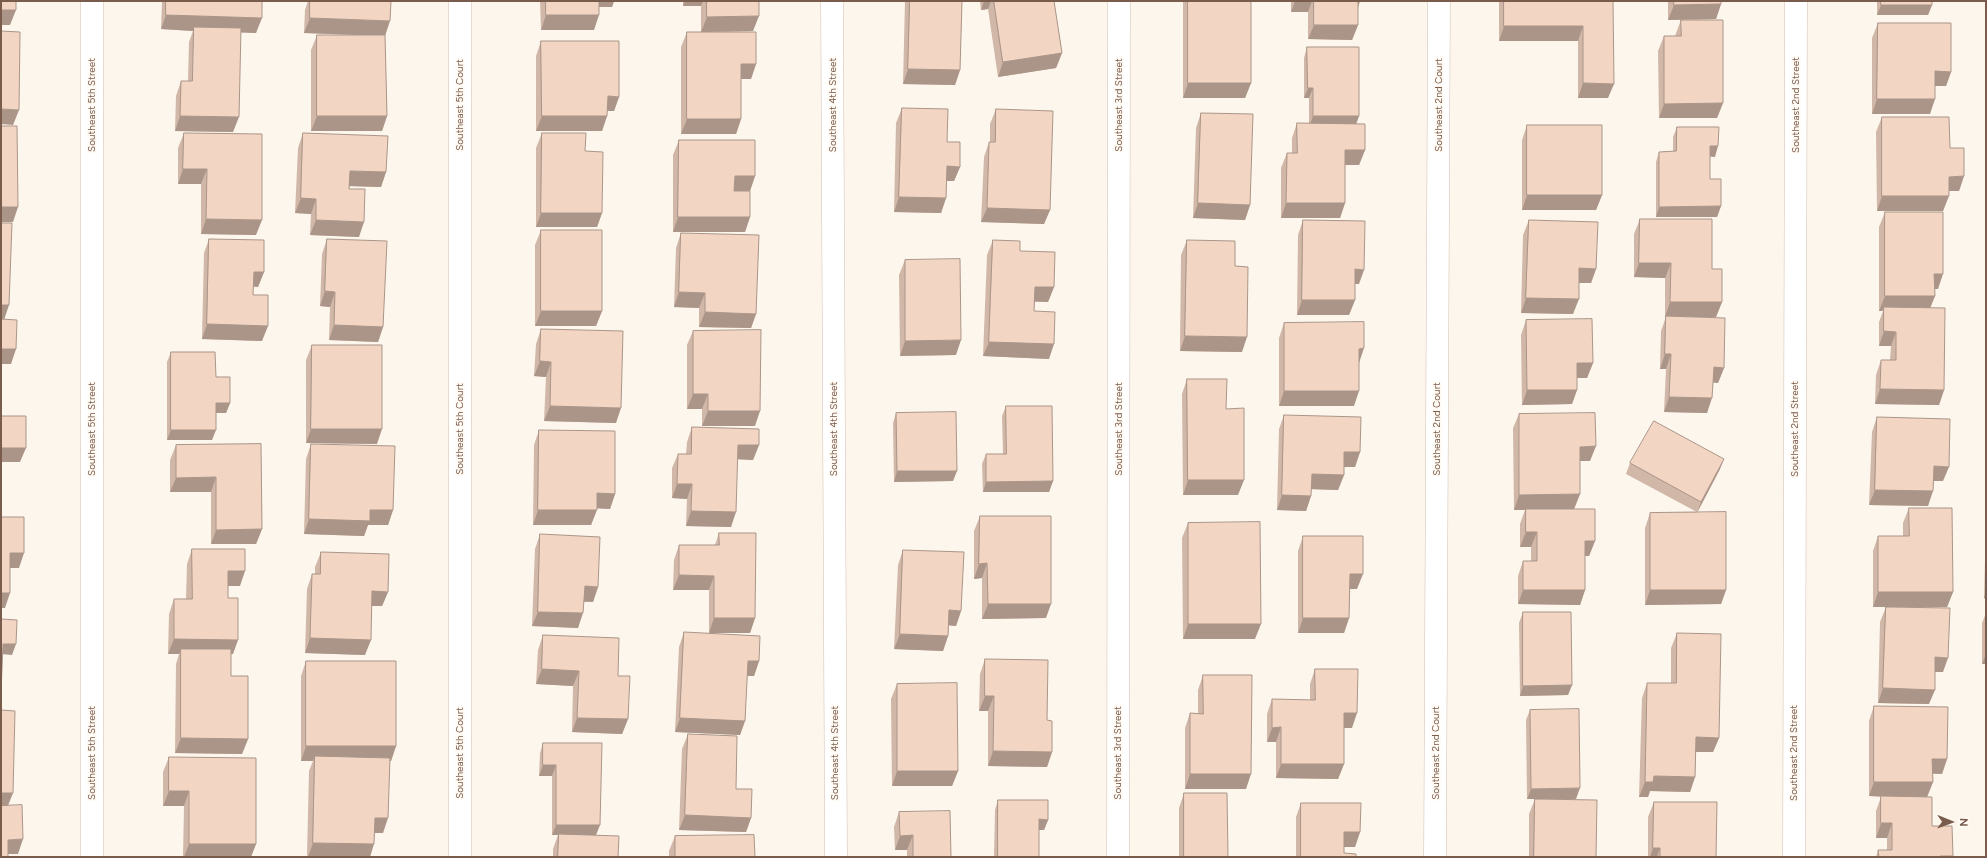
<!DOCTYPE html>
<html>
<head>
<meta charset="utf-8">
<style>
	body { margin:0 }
	#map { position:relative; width:1987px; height:858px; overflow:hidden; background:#fdf6ec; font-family:Figtree,sans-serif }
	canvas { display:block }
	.frame { position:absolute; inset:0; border:2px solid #7a5c4d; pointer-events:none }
	.north { position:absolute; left:1931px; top:802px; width:40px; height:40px; -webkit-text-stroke:3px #fffaf3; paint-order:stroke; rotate:91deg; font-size:11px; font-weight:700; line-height:16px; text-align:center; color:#7a5c4d }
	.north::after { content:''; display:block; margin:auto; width:14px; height:18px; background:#7a5c4d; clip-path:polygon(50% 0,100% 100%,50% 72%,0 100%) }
</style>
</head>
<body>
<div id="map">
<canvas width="1987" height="858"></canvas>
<div class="frame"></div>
<div class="north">N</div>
</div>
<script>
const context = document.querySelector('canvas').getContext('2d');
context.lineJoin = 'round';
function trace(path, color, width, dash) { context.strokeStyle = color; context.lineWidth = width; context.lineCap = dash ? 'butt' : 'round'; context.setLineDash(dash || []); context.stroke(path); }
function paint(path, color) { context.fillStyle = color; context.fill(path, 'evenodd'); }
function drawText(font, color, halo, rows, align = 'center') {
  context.font = font + ' Figtree,sans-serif'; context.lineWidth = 3.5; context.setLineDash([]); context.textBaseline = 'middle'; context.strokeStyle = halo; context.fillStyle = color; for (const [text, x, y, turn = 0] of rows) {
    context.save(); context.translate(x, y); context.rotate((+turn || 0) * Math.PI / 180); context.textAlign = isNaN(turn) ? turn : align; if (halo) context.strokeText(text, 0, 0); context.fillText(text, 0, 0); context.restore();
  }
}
const minor = new Path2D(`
	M92,1V857
	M460,1V857
	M832,1L836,857
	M1118,857L1119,1
	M1435,857L1439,1
	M1794,857L1796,1`);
const wall = new Path2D(`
	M162,1H262L256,33L241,32L233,132L175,131L176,96L181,81H188L189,42L193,31L161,29Z
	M308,1H391L385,36L387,116L382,131H311V50L317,35H363L304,33L305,10Z
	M540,1H614L612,7H599L594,30H541Z
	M683,1H759L753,31L701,32V6H683Z
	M905,1H962L960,70L955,85L903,84Z
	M980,1H1054L1062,53L1056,68L998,77L988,9L981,10Z
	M1183,1H1251V83L1245,98H1183Z
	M1291,1H1360L1358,8V25L1352,40L1308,39V12H1291Z
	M1499,1H1613L1608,98H1578V41H1499Z
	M1668,1H1721V4L1716,19L1668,20Z
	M1877,1H1932V5L1928,15H1877Z
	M1681,20L1723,103L1717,118H1659L1658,51L1664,36H1675Z
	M1878,23L1951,72L1946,86H1935L1930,114H1872V38Z
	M687,32L756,64L751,79H741V119L736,134H681V47Z
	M541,41L619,97L614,111H607V116L602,131H536V56Z
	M1307,47L1359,116L1356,124L1365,150L1359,165H1345V203L1340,218H1281V168L1287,153H1292V138L1297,123L1309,124V98H1304V58Z
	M902,108L947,142L960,167L954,181H947L946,198L941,213L894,212L896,123Z
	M996,109L1050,210L1044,224L981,222L984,157L989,142H990V124Z
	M1201,113L1250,205L1245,220L1193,218L1196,128Z
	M1882,117L1950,148L1964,176L1959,191H1949L1943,211H1877L1876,132Z
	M1527,125L1602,195L1596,210H1522V140Z
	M1677,127L1715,157L1710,156V179L1721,206L1717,217H1656V162L1659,152L1673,151V137Z
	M184,133L256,235L201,234V184H178V148Z
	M303,133L386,172L381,187L350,186L349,189L359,237L310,235L311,214L295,213L298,148Z
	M542,133L585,151L602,213L597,227H536V148Z
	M679,140L755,176L750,191H734L750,217L745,232H673V155Z
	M1885,212L1938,289H1934L1935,296L1930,307L1944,390L1939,405L1875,404L1876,375L1881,360H1890L1891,346H1879V322L1883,311H1879V227Z
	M1640,219L1712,269L1722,302L1716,317H1676L1724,368L1718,383L1713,382L1707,413L1664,412L1666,369H1660L1661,331L1666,317H1665V278L1634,277V234Z
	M1303,220L1359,284H1355V300L1349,315H1297L1298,235Z
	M1529,220L1596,269L1591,283H1579L1573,314L1521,313L1523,235Z
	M541,230L602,311L596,326H535V245Z
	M681,233L756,314L751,328L699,327V308L674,307L676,248Z
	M209,239L264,272L258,287L253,286V295L262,341L202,339L204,253Z
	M327,239L383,327L378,342L329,340L330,307L320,306L322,254Z
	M993,240L1054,287L1048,302H1035L1034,311L1049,359L983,356L987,255Z
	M1187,240L1242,352L1180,351L1181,255Z
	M905,260L956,355L900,356L899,275Z
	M1526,320L1593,363L1587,378H1577V390L1572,404L1522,405L1521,335Z
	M1284,323L1359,362L1354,406H1279V338Z
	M541,329L616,423L544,421L546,377L534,376L536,344Z
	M693,331L755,426H702V409H687V345Z
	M312,345L377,444L306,443V360Z
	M171,352L216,377L230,403L226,413H216L212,440H167V362Z
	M1187,379L1226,409L1238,495H1183L1182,394Z
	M1006,406L1053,481L1049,492H983L982,464L986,454H1003L1002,416Z
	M896,413L953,481L894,482L893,423Z
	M1519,414L1590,461H1580V494L1574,509L1595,541L1589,556H1585V590L1580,605L1518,604V576L1523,561H1531V547H1520V524L1525,510H1514L1513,428Z
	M1284,415L1360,452L1355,467H1344V475L1338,490L1311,489V496L1306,511L1277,510L1279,429Z
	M1877,417L1943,481H1934L1928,506L1869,505L1872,432Z
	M692,427L759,445L753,460L737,459L731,527L686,526L687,499L672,498V468L678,454H686L687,442Z
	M539,430L615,494L610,509L597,508L591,525H533L534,445Z
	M261,444L262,529L256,544H211V492H170V460L176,445Z
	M311,444L393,510L388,525H368L364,536L304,534L306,459Z
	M1630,463L1720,469L1697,512L1726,590L1721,604L1645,605V528L1650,513L1697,512L1626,474Z
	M1909,508L1953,592L1947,607H1873V551L1878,536H1903V523Z
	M980,516L1046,618L982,619V578L974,579V531Z
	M1986,522V599L1984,598Z
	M1188,523L1255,639H1183L1182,538Z
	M719,533L755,618L750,633H709V590H673L674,560L679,545H715Z
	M540,534L598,587L593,602H584L578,628L532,626L535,549Z
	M1303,536L1357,589H1350L1349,618L1344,633H1298V551Z
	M192,549L240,586H228V598L233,654H231V676L248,739L242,754L175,753L176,664L179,654H168L169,614L174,599H186L187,564Z
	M903,550L961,611L956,626L949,625L948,636L943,651L894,649L898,565Z
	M321,552L388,592L382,606H372L365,655L305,653L307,589L312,574H315V567Z
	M1886,607L1943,672H1935L1929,704L1878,703L1880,622Z
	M1523,612L1572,685L1568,695L1520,696L1519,623Z
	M1986,613V664H1982V623Z
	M684,632L759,661L754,676H747L745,721L740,735L675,732L679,647Z
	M1677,633L1719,738L1713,752H1696L1695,777L1690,792L1650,791L1648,797H1639L1642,698L1647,683H1671V648Z
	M543,635L618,676L628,719L622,734L572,732L573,686L536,684L538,650Z
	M985,659L1047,720L1052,752L1047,767L988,766V711H979L980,674Z
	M306,661L396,746L391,761H390L383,833H375L370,857H307L309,771L313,761H301V676Z
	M1315,669L1352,728H1344V764L1338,779L1276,778V742H1267V714L1272,699L1310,700V684Z
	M1203,675L1246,789H1185V728L1190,713L1198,714V690Z
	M897,684L958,771L952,786H892L891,699Z
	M1874,706L1947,759L1942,774H1933V782L1927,797L1932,826L1953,857H1876L1878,850H1887V838H1876V811L1881,797L1869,796V721Z
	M1530,710L1576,799H1541L1596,857H1529V814L1535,799H1527L1526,720Z
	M688,734L736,789L751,818L746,832L679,830L682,749Z
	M543,743L596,835L618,857H553V849L558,835H552V776H539L540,753Z
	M169,757L256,844L251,857H183L184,806H163V772Z
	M1184,793L1228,857H1179V808Z
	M998,800L1048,820L1044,830H1039V857H994L995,810Z
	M1654,802L1716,857H1648V817Z
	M1301,803L1360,832L1355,847H1344V853L1356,857H1296V817Z
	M899,812L951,857H907V850H895L894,827Z
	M675,836L755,857H669V851Z`);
const shadedWall = new Path2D(`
	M596,1H614L612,7H594Z
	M685,1H703L701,6H683Z
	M984,1H991L988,9L981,10Z
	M1295,1H1312L1308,12H1291Z
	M1356,1H1360L1356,12Z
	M1721,4L1716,19L1668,20L1674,5Z
	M1881,5H1932L1928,15H1877Z
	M1,10H16L10,25H1Z
	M166,15L262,18L256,33L194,31V27L193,31L161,29Z
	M546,15H599L594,30H541Z
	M759,16L753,31L701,32L707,17Z
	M310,18L390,21L385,36L304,33Z
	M1314,25H1358L1352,40L1308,39Z
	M1504,26H1583L1578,41H1499Z
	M1062,53L1056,68L998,77L1003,62Z
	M741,64H756L751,79H736Z
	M908,69L960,70L955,85L903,84Z
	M1935,71L1951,72L1946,86H1930Z
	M1188,83H1251L1245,98H1183Z
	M1583,83L1614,84L1608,98H1578Z
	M1308,88H1313L1309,98H1304Z
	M608,96L619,97L614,111H602Z
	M1877,99H1935L1930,114H1872Z
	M1723,103L1717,118H1659L1664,104Z
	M1,109L19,110L13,125L1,124Z
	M180,116L239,117L233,132L175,131Z
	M317,116H387L382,131H311Z
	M542,116H607L602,131H536Z
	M1313,116H1359L1355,127H1309Z
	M687,119H741L736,134H681Z
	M1710,146H1718L1715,157L1706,156Z
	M1345,150H1365L1359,165H1340Z
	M947,166L960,167L954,181H942Z
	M183,169H207L201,184H178Z
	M350,171L386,172L381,187L345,186Z
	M735,176H755L750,191H729Z
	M1964,176L1959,191H1943L1949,177Z
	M1527,195H1602L1596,210H1522Z
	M1882,196H1949L1943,211H1877Z
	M899,197L946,198L941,213L894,212Z
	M301,198L316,199L311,214L295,213Z
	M1198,203L1250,205L1245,220L1193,218Z
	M1286,203H1345L1340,218H1281Z
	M1721,206L1717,217H1656L1659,207Z
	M1,207H18L13,222H1Z
	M987,208L1050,210L1044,224L981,222Z
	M541,213H602L597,227H536Z
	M678,217H750L745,232H673Z
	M206,219L262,220L256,235L201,234Z
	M316,220L364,222L359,237L310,235Z
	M1639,263H1671L1665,278L1634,277Z
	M1579,268L1596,269L1591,283H1574Z
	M1355,269L1364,270L1359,284H1350Z
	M254,272H264L258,287L248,286Z
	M1934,274H1943L1938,289H1929Z
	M1035,287H1054L1048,302L1030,301Z
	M325,291L335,292L330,307L320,306Z
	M679,292L705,293L699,308L674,307Z
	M1885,296H1935L1929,311L1884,307L1882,311H1879Z
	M1526,298L1579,299L1573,314L1521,313Z
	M1302,300H1355L1349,315H1297Z
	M1670,302H1722L1716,317H1665Z
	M1,305H9L4,320H1Z
	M541,311H602L596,326H535Z
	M705,312L756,314L751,328L699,327Z
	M207,324L268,326L262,341L202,339Z
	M334,325L383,327L378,342L329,340Z
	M1884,331L1896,332L1891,346H1879Z
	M1185,336L1247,337L1242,352L1180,351Z
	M961,340L956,355L900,356L905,341Z
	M989,342L1054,344L1049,359L983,356Z
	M1364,348L1359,363V349Z
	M1,349H16L11,364H1Z
	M1665,354H1671L1666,369H1660Z
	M540,361L551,362L546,377L534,376Z
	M1577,363H1593L1587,378H1571Z
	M1714,367L1724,368L1718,383L1708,382Z
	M1880,389L1944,390L1939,405L1875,404Z
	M1527,390H1577L1572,404L1522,405Z
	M1284,391H1359L1354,406H1279Z
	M693,394H708L702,409H687Z
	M1669,397L1712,398L1707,413L1664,412Z
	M216,403H230L226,413H212Z
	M550,406L621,408L616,423L544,421Z
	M708,411H760L755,426H702Z
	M311,429H382L377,444L306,443Z
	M171,430H216L212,440H167Z
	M738,445H759L753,460L732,459Z
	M1596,446L1590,461H1574L1580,447Z
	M1,448H26L20,462H1Z
	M1344,452H1360L1355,467H1339Z
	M1724,459L1720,469L1697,513L1701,502Z
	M1934,466L1949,467L1943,481H1929Z
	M897,471H957L953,481L894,482Z
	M1312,474L1344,475L1338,490L1307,489Z
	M216,477L211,492H170L176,478Z
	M1188,480H1244L1238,495H1183Z
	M1053,481L1049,492H983L986,482Z
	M677,484H692L687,499L672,498Z
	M1875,490L1933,491L1928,506L1869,505Z
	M597,493L615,494L610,509L591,508Z
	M1580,494L1574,509L1514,510L1519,495Z
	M1282,495L1311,496L1306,511L1277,510Z
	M370,510H393L388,525H368L364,536L304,534L309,519Z
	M538,510H597L591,525H533Z
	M691,511L736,512L731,527L686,526Z
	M262,529L256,544H211L216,530Z
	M1526,532H1537L1531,547H1520Z
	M1585,541H1595L1589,556H1580Z
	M10,553H24L19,568H5Z
	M987,563L982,578L974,579L979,564Z
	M228,571H245L240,586H223Z
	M1350,574H1363L1357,589H1344Z
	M679,575L714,576L709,590H673Z
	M585,586L598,587L593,602L579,601Z
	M1523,590H1585L1580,605L1518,604Z
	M1650,590H1726L1721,604L1645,605Z
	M372,591L388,592L382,606H367Z
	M1878,592H1953L1947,607H1873Z
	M1986,592V599L1984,598Z
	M1,593H10L5,608H1Z
	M988,604H1051L1046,618L982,619Z
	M949,610L961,611L956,626L944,625Z
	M538,612L583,613L578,628L532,626Z
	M714,618H755L750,633H709Z
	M1303,618H1349L1344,633H1298Z
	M1188,624H1261L1255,639H1183Z
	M900,634L948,636L943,651L894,649Z
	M310,638L371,640L365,655L305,653Z
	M174,639L238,640L233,654H181V649L179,654H168Z
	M3,644H16L12,655L1,654Z
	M1986,654V664H1982Z
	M1935,657L1948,658L1943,672H1930Z
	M748,661H759L754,676H742Z
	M542,669L579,671L573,686L536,684Z
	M1572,685L1568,695L1520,696L1523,686Z
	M1883,688L1935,690L1929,704L1878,703Z
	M985,696H994L988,711H979Z
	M1344,713H1357L1352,728H1338Z
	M577,718L628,719L622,734L572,732Z
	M680,718L745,721L740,735L675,732Z
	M1281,727L1276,742H1267L1272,728Z
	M1696,737L1719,738L1713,752H1691Z
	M181,738L248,739L242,754L175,753Z
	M306,746H396L391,761H315V756L313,761H301Z
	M993,751L1052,752L1047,767L988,766Z
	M1932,759H1947L1942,774L1927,773Z
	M1281,764H1344L1338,779L1276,778Z
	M543,765H556L552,776H539Z
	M897,771H958L952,786H892Z
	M1190,774H1251L1246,789H1185Z
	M1654,776L1695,777L1690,792L1650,791L1648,797H1639L1645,782Z
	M1874,782H1933L1927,797L1869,796Z
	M1580,788L1576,799H1527L1531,789Z
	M169,791H189L184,806H163Z
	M1,793H13L7,808H1Z
	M685,815L751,818L746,832L679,830Z
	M375,818H388L383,833H370Z
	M1039,819L1048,820L1044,830H1036Z
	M1881,823H1892L1887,838H1876Z
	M556,825H600L596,835H552Z
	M1344,832H1360L1355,847H1339Z
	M913,835L907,850H895L900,836Z
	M23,839L18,854H3L8,840Z
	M313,843L374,844L370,857H308Z
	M189,844H256L251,857H184Z
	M1653,848H1660L1657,857H1650Z
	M1940,856H1953V857H1940Z`);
const building = new Path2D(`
	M1,1H16V10H1Z
	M166,1H262V18L166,15Z
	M310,1H391L390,21L310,18Z
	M546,1H599V15H546Z
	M707,1H759V16L707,17Z
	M910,1H962L960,70L908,69Z
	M994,1H1054L1062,53L1003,62Z
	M1188,1H1251V83H1188Z
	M1314,1H1358V25H1314Z
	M1504,1H1613L1614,84L1583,83V26H1504Z
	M1674,1H1721V4L1674,5Z
	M1881,1H1932V5H1881Z
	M1681,20H1723V103L1664,104V36H1681Z
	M1878,23H1951V72L1935,71V99H1877Z
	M194,27L241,28L239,117L180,116L181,81H192Z
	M1,31L20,32L19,110L1,109Z
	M687,32H756V64H741V119H687Z
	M317,35H385L387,116H317Z
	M541,41H619V97L608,96L607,116H542Z
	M1307,47H1359V116H1313V88H1308Z
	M902,108L948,109L947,142H960V167L947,166L946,198L899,197Z
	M996,109L1053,111L1050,210L987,208L989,142H995Z
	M1201,113L1253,114L1250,205L1198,203Z
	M1882,117H1949L1950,148H1964V176L1949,177V196H1882Z
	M1297,123L1365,124V150H1345V203H1286L1287,153H1297Z
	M1527,125H1602V195H1527Z
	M1,126H17L18,207H1Z
	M1677,127H1719L1718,146H1710V179H1721V206L1659,207V152L1676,151Z
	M184,133L262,134V220L206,219L207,169H183Z
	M303,133L388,136L386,172L350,171L349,189H365L364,222L316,220V199L301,198Z
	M542,133H586L585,151L603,152L602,213H541Z
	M679,140H755V176H735L734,191H750V217H678Z
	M1885,212H1943V274H1934L1935,296H1885Z
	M1640,219H1712V269H1722V302H1670L1671,263H1639Z
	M1303,220L1365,221L1364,270L1355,269V300H1302Z
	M1529,220L1598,222L1596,269L1579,268V299L1526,298Z
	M1,223H12L9,305H1Z
	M541,230H602V311H541Z
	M681,233L759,235L756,314L705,312V293L679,292Z
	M209,239L264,240V272H254L253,295H268V326L207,324Z
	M327,239L387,241L383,327L334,325L335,292L325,291Z
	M993,240L1020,241V251L1055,252L1054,287H1035L1034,311L1055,312L1054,344L989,342Z
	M1187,240L1235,241V266L1248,267L1247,337L1185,336Z
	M960,259L961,340L905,341V260Z
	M1884,307L1945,308L1944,390L1880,389L1881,360H1896V332L1884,331Z
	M1666,316L1725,318L1724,368L1714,367L1712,398L1669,397L1671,354H1665Z
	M1,319L17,320L16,349H1Z
	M1592,319L1593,363H1577V390H1527L1526,320Z
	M1364,322V348L1359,349V391H1284V323Z
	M541,329L623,331L621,408L550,406L551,362L540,361Z
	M761,330L760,411H708V394H693V331Z
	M312,345H382V429H311Z
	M171,352H215L216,377H230V403H216V430H171Z
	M1187,379H1227L1226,409L1244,408V480H1188Z
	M1006,406H1052L1053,481L986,482V454H1006Z
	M956,412L957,471H897L896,413Z
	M1595,413L1596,446L1580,447V494L1519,495V414Z
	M1284,415L1361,417L1360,452H1344V475L1312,474L1311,496L1282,495Z
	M1,416H26V448H1Z
	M1877,417L1950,419L1949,467L1934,466L1933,491L1875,490Z
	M1654,421L1724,459L1701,502L1630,463Z
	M692,427L759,429V445H738L736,512L691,511L692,484H677L678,454H691Z
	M539,430L615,431V494L597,493V510H538Z
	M261,444L262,529L216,530V477L176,478V445Z
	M311,444L395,446L393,510H370V521L309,519Z
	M1909,508H1952L1953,592H1878V536H1909Z
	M1526,509H1595V541H1585V590H1523V561H1537V532H1526Z
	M1726,512V590H1650V513Z
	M980,516H1051V604H988L987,563L979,564Z
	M1,517H24V553H10V593H1Z
	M1260,522L1261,624H1188V523Z
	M719,533H756L755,618H714V576L679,575V545H719Z
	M540,534L600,537L598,587L585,586L583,613L538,612Z
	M1303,536H1363V574H1350L1349,618H1303Z
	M192,549H245V571H228V598H238V640L174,639V599H192Z
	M903,550L964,552L961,611L949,610L948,636L900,634Z
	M321,552L389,554L388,592L372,591L371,640L310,638L312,574H320Z
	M1886,607L1950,608L1948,658L1935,657V690L1883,688Z
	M1523,612H1571L1572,685L1523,686Z
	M1,619L17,620L16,644H3L1,693Z
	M684,632L760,636L759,661H748L745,721L680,718Z
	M1677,633L1721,634L1719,738L1696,737L1695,777L1654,776L1653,782H1645L1647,683H1676Z
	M543,635L619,638L618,676H630L628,719L577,718L579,671L542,669Z
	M181,649H231V676H248V739L181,738Z
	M985,659L1048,660L1047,720L1052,721V752L993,751L994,696H985Z
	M306,661H396V746H306Z
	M1315,669H1358L1357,713H1344V764H1281V727L1272,728V699L1315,700Z
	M1203,675H1252L1251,774H1190V713L1203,714Z
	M957,683L958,771H897V684Z
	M1874,706L1948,707L1947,759H1932L1933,782H1874Z
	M1579,709L1580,788L1531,789L1530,710Z
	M1,710L15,711L13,793H1Z
	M688,734L737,736L736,789H752L751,818L685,815Z
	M543,743H602L600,825H556V765H543Z
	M315,756L390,758L388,818H375L374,844L313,843Z
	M169,757L256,758V844H189V791H169Z
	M1184,793H1227L1228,857H1184Z
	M1881,796L1932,797V826H1952L1953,856H1940V857H1879L1878,850H1892V823H1881Z
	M1535,799L1597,800L1596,857H1534Z
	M998,800H1048V820L1039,819V857H998Z
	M1654,802H1717L1716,857H1660V848H1653Z
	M1301,803H1361L1360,832H1344V853L1356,854V857H1301Z
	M22,805L23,839L8,840V857H1V806Z
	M950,811L951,857H913V835L900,836L899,812Z
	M559,834L619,836L618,857H558Z
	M754,835L755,857H675V836Z`);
const streetNames = [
	["Southeast 5th Street",92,105,-90],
	["Southeast 5th Court",460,105,-90],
	["Southeast 4th Street",833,105,-90],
	["Southeast 3rd Street",1119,105,-90],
	["Southeast 2nd Court",1439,105,-90],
	["Southeast 2nd Street",1796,105,-90],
	["Southeast 5th Street",92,429,-90],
	["Southeast 5th Court",460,429,-90],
	["Southeast 4th Street",834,429,-90],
	["Southeast 3rd Street",1119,429,-90],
	["Southeast 2nd Court",1437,429,-90],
	["Southeast 2nd Street",1795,429,-90],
	["Southeast 5th Street",92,753,-90],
	["Southeast 5th Court",460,753,-90],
	["Southeast 4th Street",835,753,-90],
	["Southeast 3rd Street",1118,753,-90],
	["Southeast 2nd Court",1436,753,-90],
	["Southeast 2nd Street",1794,753,-90]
];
trace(minor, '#d1beb0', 23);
trace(minor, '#fff', 22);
paint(wall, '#d1b7a8');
paint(shadedWall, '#aa9588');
paint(building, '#f3d5c3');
trace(building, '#aa9588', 1);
drawText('10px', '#7a5c4d', '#fffaf3', streetNames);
</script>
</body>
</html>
